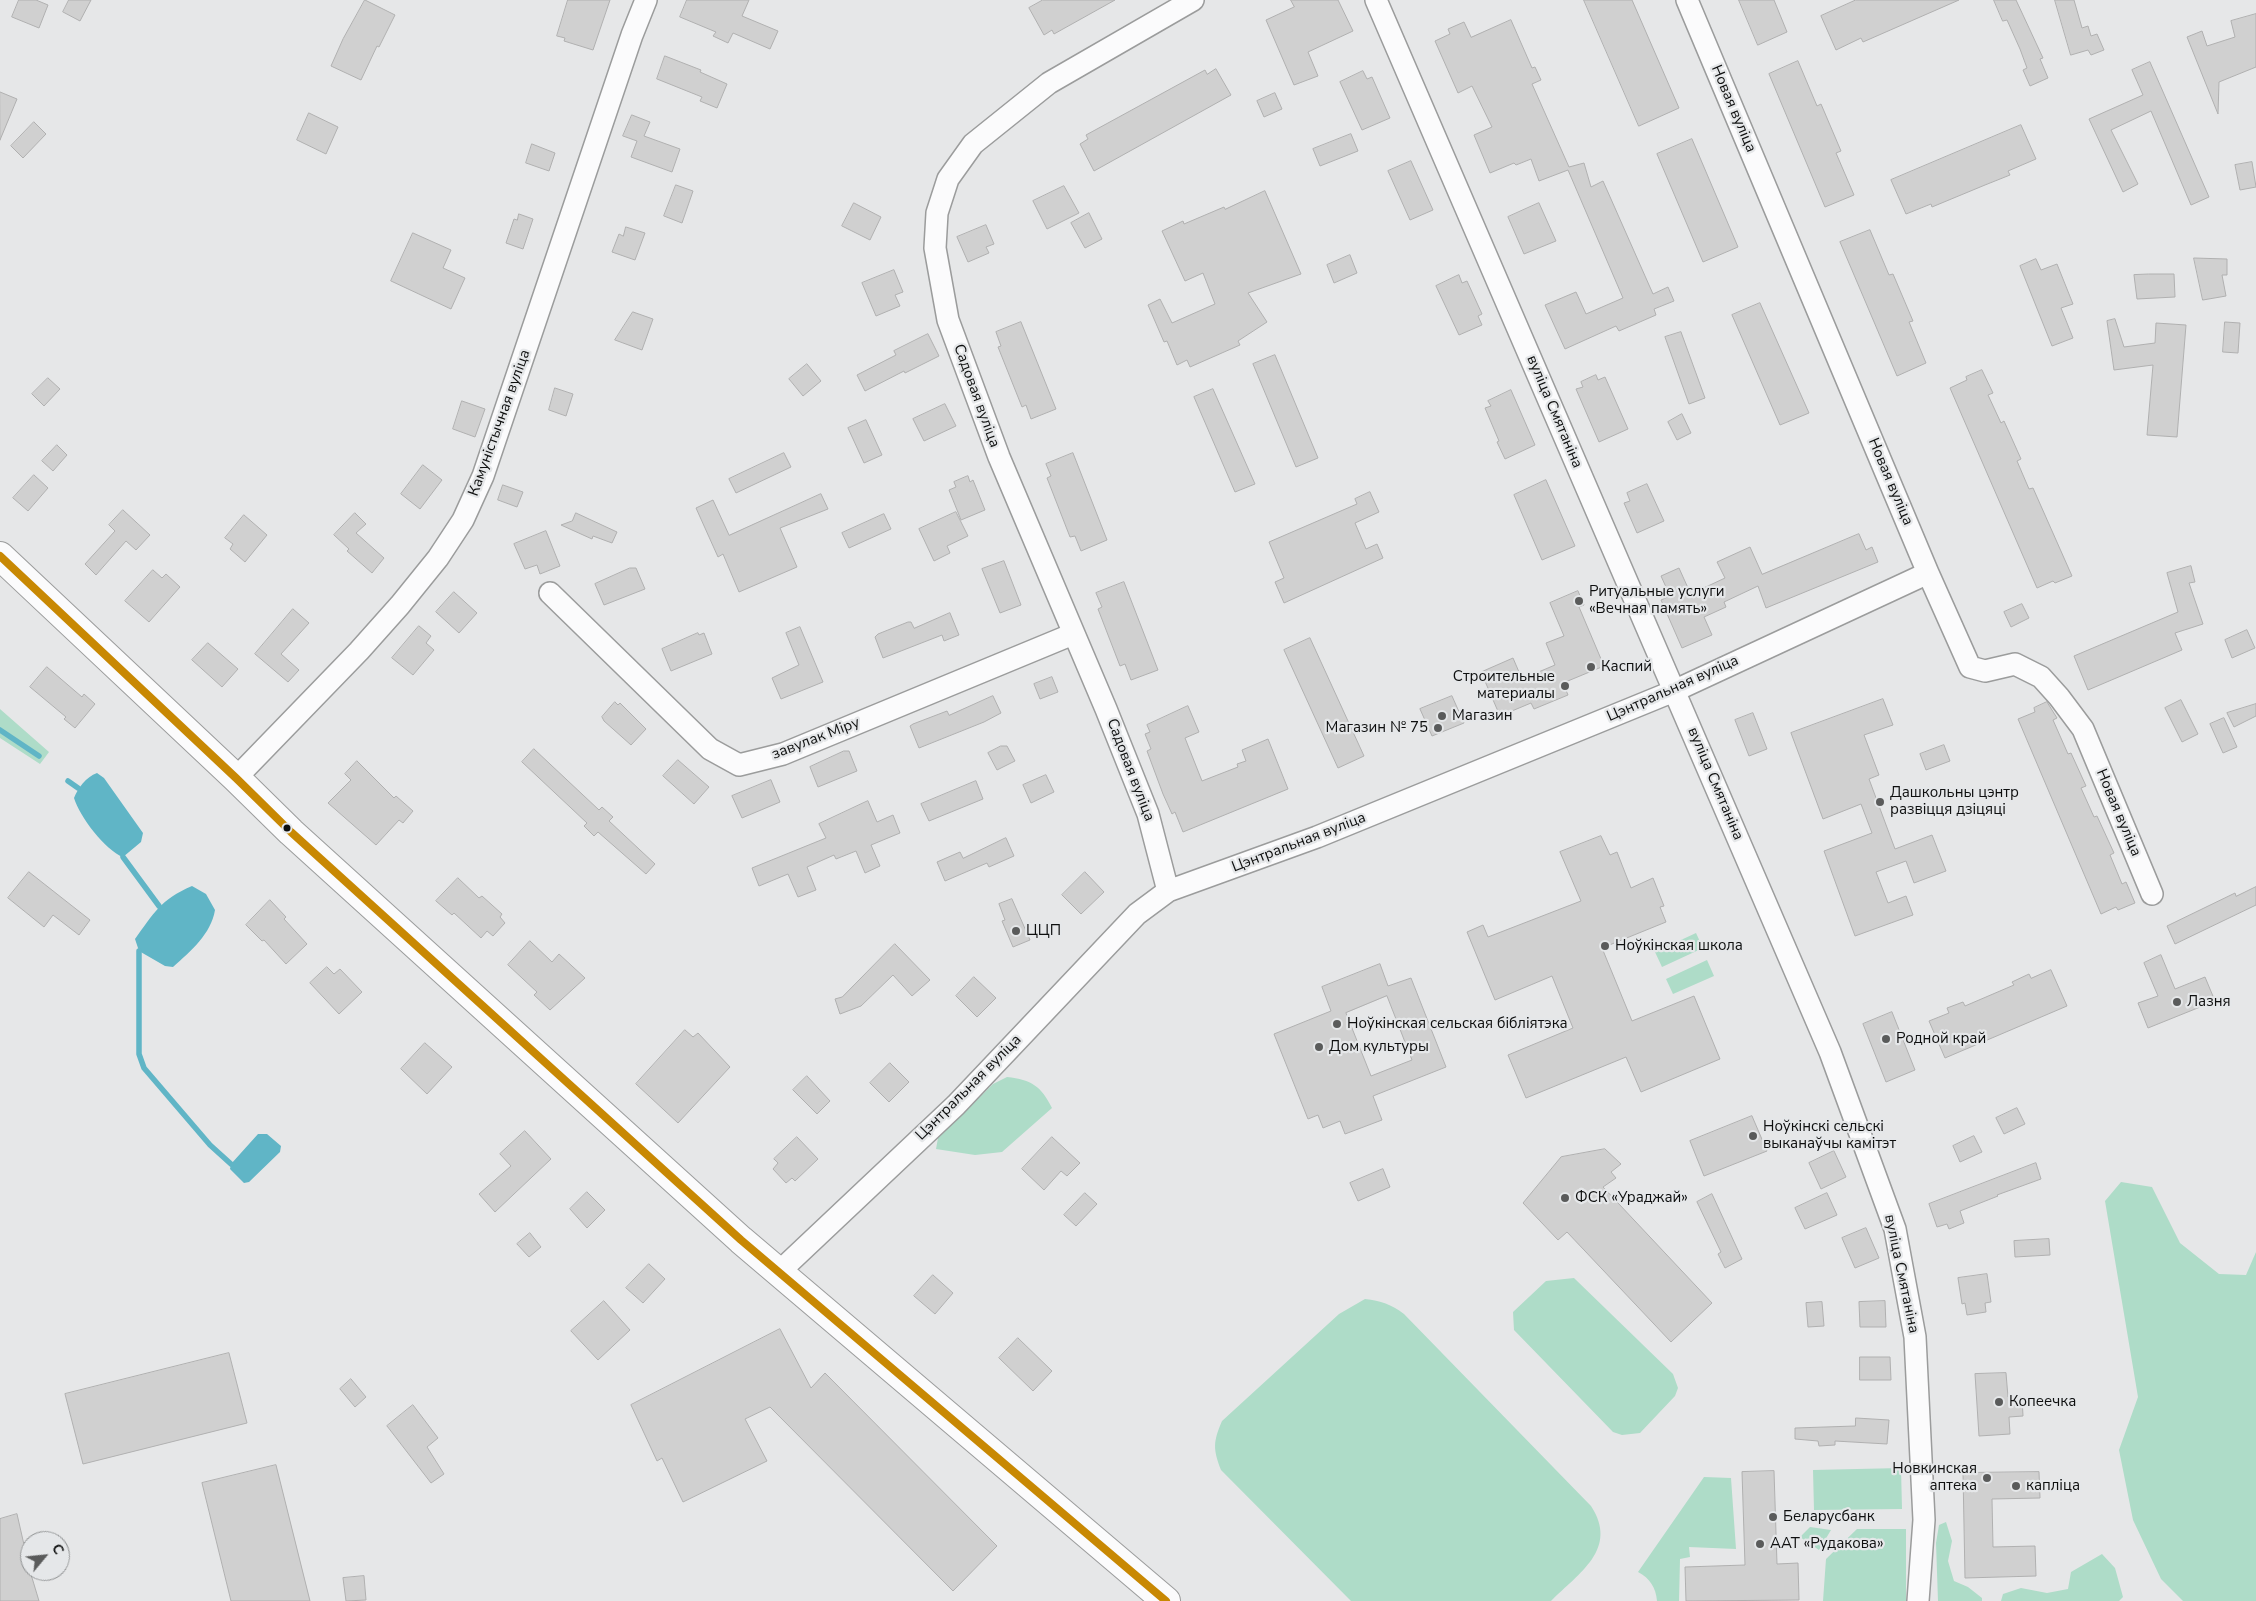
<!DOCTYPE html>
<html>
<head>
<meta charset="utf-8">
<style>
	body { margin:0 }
	#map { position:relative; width:2256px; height:1601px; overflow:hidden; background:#e6e7e8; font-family:"Nunito Sans",sans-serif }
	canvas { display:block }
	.north { position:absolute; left:20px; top:1531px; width:50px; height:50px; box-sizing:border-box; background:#e5e7e9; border:1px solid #8f9192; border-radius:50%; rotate:62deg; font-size:14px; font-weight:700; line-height:20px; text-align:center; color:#0e0f0f }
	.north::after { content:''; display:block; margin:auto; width:18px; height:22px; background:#5a5b5b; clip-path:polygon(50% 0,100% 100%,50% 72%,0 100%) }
</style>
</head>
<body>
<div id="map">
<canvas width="2256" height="1601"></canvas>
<div class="north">С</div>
</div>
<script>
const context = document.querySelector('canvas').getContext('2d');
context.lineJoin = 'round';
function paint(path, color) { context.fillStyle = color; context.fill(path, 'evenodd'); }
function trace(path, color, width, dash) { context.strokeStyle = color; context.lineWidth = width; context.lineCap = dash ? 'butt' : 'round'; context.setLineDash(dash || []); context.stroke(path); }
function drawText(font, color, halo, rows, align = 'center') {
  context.font = font + ' "Nunito Sans",sans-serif'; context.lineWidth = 4.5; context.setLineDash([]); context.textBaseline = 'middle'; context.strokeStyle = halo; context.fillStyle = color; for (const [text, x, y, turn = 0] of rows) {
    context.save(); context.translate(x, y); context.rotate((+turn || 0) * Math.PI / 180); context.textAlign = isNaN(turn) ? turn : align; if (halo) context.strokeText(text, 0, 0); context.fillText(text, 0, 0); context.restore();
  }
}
const green = new Path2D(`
	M0,709L49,752L40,764L0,738Z
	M1696,933L1703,948L1662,967L1655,952Z
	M1707,960L1714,976L1673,994L1666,979Z
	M1007,1077C1032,1080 1041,1086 1052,1108L1002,1152L975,1155L936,1149L938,1138L993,1084Z
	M2121,1182L2152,1187L2180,1243L2219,1274L2246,1275L2256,1252V1601H2183L2161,1579L2133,1520L2119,1450L2138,1397L2105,1201Z
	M1574,1278L1673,1374L1678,1388L1675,1396L1640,1433L1622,1435L1613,1432L1514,1330L1513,1312L1546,1281Z
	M1365,1299C1381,1301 1391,1304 1404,1314L1591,1506C1619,1549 1579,1573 1551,1601H1351L1221,1470C1213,1449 1213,1442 1222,1421L1339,1314Z
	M1901,1468L1902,1509L1814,1510L1813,1470Z
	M1704,1477L1731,1478L1736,1549L1689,1547L1690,1557L1680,1559L1679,1601H1657C1656,1588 1650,1578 1638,1572Z
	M1946,1522L1952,1541L1948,1561L1954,1581L1968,1587L1982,1598V1601H1938L1936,1543L1939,1525Z
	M1810,1527L1831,1530L1819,1550L1800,1537Z
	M1857,1529H1906V1601H1823L1826,1559Z
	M2102,1554L2115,1568L2123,1597L2119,1601H2001L2003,1594L2021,1588L2047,1593L2068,1589L2071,1572Z`);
const water = new Path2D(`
	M97,773L104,778L143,833L141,842L123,857C105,850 80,817 74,798C78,788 86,777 97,773Z
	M192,886L206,894L215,910C211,934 191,951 173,967L165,966L139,951L135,939C154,913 160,900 192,886Z
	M258,1134H267L281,1146L280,1152L249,1182L244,1183L230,1169L231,1164Z`);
const stream = new Path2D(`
	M0,730L39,756
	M68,781L78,788
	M123,857L159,906
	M139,951V1054L144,1068L210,1145L231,1164`);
const building = new Path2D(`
	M19,0H36L48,5L39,28L12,17Z
	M69,0H91L80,21L63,12Z
	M365,0L395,15L379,47L377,46L361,80L331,66L343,39Z
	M568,0H610L593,50L564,41L565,38L557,36Z
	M687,0H749L742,16L778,31L770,49L733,33L728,43L713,36L716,32L680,17Z
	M1043,0H1115L1054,34L1052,30L1044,35L1029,8Z
	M1291,0H1338L1353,31L1308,52L1318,76L1294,85L1266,20L1294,7Z
	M1584,0H1632L1679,108L1639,126Z
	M1739,0H1774L1787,32L1758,45Z
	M1856,0H1959L1863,42L1861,38L1836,50L1821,16Z
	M1994,0H2016L2043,58L2040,59L2048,78L2030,86L2023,70L2027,68L2020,49L2007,20L2003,21Z
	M2055,0H2074L2082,28L2088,26L2091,36L2097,34L2104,50L2091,55L2088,50L2071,55Z
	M2256,14V67L2219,82L2218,114L2187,37L2202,31L2207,46L2235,37L2231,21Z
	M1511,20L1532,68L1535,67L1541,80L1532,84L1569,167L1584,163L1591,187L1603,181L1653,294L1668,287L1674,301L1654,309L1656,315L1619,331L1616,326L1565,349L1545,305L1576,292L1586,314L1623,298L1568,170L1539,181L1531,159L1516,165L1514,163L1490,173L1474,135L1492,127L1472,86L1458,93L1435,41L1450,34L1448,29L1464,22L1471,37Z
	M665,56L701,70L700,72L727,84L717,108L700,101L702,97L657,79Z
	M1798,61L1817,106L1821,104L1841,151L1836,153L1854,195L1825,207L1769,74Z
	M2150,62L2209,197L2191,205L2151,111L2111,130L2138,184L2123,192L2089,119L2143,95L2132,70Z
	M1216,69L1231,95L1094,171L1080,144L1088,139L1086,135L1205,70L1207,74Z
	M1363,71L1367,79L1372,77L1390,118L1362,130L1340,82Z
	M0,92L17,99L0,140Z
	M1275,93L1282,109L1264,117L1257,101Z
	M309,113L338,127L326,154L297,140Z
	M632,115L650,122L644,136L680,149L672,172L631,157L637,141L623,136Z
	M34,122L46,134L23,158L11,146Z
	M2021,125L2036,159L2008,171L2010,175L1985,185L1932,207L1931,204L1906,214L1891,180Z
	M1351,134L1358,151L1320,166L1313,149Z
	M1692,139L1738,247L1703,262L1657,154Z
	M532,144L555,153L549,171L526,163Z
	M1411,161L1433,210L1410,220L1388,171Z
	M2252,162L2256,187L2240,190L2235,165Z
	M676,185L693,191L682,223L664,216Z
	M1064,186L1079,213L1047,229L1033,201Z
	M1265,191L1301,274L1248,293L1267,322L1238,341L1240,345L1190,367L1187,360L1177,365L1167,341L1164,342L1148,305L1160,299L1172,323L1215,304L1203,273L1185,281L1162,231L1183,221L1184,224L1224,207L1225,209Z
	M854,203L881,217L870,240L842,226Z
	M1539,203L1556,241L1524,254L1508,217Z
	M1089,213L1102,239L1085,248L1071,223Z
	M519,214L533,219L523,249L506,243L514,219L517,220Z
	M986,225L994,244L986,247L989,253L968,262L957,237Z
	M626,227L645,233L635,260L612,252L619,234L623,236Z
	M1870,230L1889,275L1893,274L1913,321L1909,322L1926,363L1897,376L1840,242Z
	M413,233L451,250L443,268L465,278L451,309L391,281Z
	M1350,255L1357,273L1334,283L1327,265Z
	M2194,258L2227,259V275H2222L2226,296L2203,300Z
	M2036,259L2041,270L2057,264L2073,304L2061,308L2073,338L2052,346L2020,266Z
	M894,270L903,292L895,295L900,306L876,316L862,283Z
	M2149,274H2174L2175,297L2137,299L2134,275Z
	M1459,275L1462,283L1467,281L1482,314L1478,316L1482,325L1459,335L1436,286Z
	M1760,303L1809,413L1780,425L1732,315Z
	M633,312L653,319L642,350L615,340Z
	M2115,319L2124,347L2155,343L2156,323L2186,325L2177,437L2147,435L2153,365L2114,370L2107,321Z
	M1021,322L1056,409L1031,419L1026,405L1022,407L998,347L1001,346L996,332Z
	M2225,322L2240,323L2238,353L2223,352Z
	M1681,332L1705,398L1689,404L1665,337Z
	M928,334L939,356L905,373L904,371L865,391L857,375L896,355L894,351Z
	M1275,355L1318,458L1296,467L1253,364Z
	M807,364L821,381L803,396L789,379Z
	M1982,370L1993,393L1988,395L2001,423L2004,421L2021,459L2017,461L2029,489L2033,488L2072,576L2055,583L2053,581L2037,588L1950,388L1967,380L1966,377Z
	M1596,375L1598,380L1605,377L1628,429L1599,442L1576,389L1583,387L1581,382Z
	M48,378L60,389L44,406L32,394Z
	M555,388L573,394L566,416L549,410Z
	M1213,389L1255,484L1235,492L1194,397Z
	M1511,390L1535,445L1505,459L1497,442L1499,441L1485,408L1491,406L1488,401Z
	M462,401L485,409L475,437L453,429Z
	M945,404L956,426L924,441L913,419Z
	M1682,414L1691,433L1677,440L1668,422Z
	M866,420L882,455L864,463L848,428Z
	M57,445L67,455L53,471L42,461Z
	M784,453L791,467L736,493L729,479Z
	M1073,453L1107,540L1081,551L1075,536L1070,537L1047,478L1051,476L1046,464Z
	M423,465L442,480L420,509L401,494Z
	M34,475L48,488L28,511L13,498Z
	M968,476L970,482L973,480L985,510L961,520L949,490L956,487L954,482Z
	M1546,480L1575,546L1542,560L1514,495Z
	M1647,484L1664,521L1637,533L1624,503L1630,501L1627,493Z
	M503,485L523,492L517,507L498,500Z
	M1370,492L1379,512L1355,523L1366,549L1377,544L1383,558L1284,603L1275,582L1284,578L1269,542L1357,504L1355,499Z
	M821,494L828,509L780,528L797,567L739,592L723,554L718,557L696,508L713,500L729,535Z
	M123,510L150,535L136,550L126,541L96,575L85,564L115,531L109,525Z
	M956,512L968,536L947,546L950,553L934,561L919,529Z
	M355,513L366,524L356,533L384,558L372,573L347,551L349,549L334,535Z
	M576,513L617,532L612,543L593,536L592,539L561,525L572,521Z
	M884,514L891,529L849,548L842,533Z
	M244,515L267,535L245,562L230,549L233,544L225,538Z
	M546,531L560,566L540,574L537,565L525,569L514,544Z
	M1859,534L1866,550L1872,547L1878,562L1766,608L1758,586L1724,602L1726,607L1704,617L1712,635L1682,648L1661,600L1670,596L1661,576L1679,568L1688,588L1690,587L1693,593L1725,578L1717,562L1750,547L1762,574Z
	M1004,561L1021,605L1000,613L982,569Z
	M2191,566L2195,582L2189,583L2203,624L2175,633L2182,650L2088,690L2074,656L2178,612L2167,573Z
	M630,568H636L645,589L604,605L595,584Z
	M153,570L162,578L166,574L180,587L149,622L125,601Z
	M1124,582L1158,670L1131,680L1125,664L1120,666L1098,609L1102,607L1096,593Z
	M1578,591L1584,605L1579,607L1604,666L1563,683L1568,695L1534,709L1531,703L1500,716L1481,672L1513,658L1522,679L1555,665L1546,643L1564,636L1550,603Z
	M454,592L477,613L459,633L436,612Z
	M2022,604L2029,618L2011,627L2004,612Z
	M293,609L309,623L281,654L299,670L288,682L255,654Z
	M950,613L959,635L944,641L942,635L883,658L875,637L878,634L908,622H911L914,628Z
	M419,626L431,636L426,643L434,650L413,675L392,658Z
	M800,627L823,682L781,699L772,678L799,665L786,633Z
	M2247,630L2255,648L2232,658L2225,640Z
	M698,633L699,635L704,633L712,654L671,671L662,649Z
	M1310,638L1364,756L1338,768L1284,650Z
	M208,643L238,669L222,687L192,660Z
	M47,667L82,697L84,694L95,704L75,728L64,719L66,717L30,687Z
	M1052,677L1058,692L1040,699L1034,684Z
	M993,696L1001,713L984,722L919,748L910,726L913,724L947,711L949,715Z
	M1452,696L1464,723L1432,736L1420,709Z
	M1883,699L1893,725L1864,735L1879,775L1869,779L1895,849L1932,835L1946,871L1914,883L1906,861L1876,872L1888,903L1906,896L1913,915L1855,936L1824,851L1872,833L1861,804L1823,819L1791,733Z
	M2181,700L2198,734L2182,742L2165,708Z
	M615,702L618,705L620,703L646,729L631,745L604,721L602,717Z
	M2047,702L2057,718L2053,720L2068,754L2071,753L2086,786L2081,788L2094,817L2097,816L2114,853L2110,855L2122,884L2126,882L2135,903L2118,910L2116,907L2101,914L2018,719L2035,712L2034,708Z
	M2256,704V716L2234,727L2227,713Z
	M1188,706L1199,732L1185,738L1202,781L1238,767L1237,764L1246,761L1242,750L1268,739L1288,789L1183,832L1175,812L1172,814L1163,794L1147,751L1151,749L1145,734L1150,732L1147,725Z
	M1753,713L1767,749L1749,756L1735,720Z
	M2224,718L2237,747L2223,753L2210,724Z
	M1944,745L1950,761L1926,770L1920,754Z
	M1001,746H1007L1015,761L997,770L988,753Z
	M534,749L599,810L602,807L613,817L609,821L655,864L646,874L598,832L594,836L584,826L587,823L522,762Z
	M844,751H849L857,771L818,787L810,767Z
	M678,760L709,787L694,804L663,776Z
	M357,761L394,798L396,796L413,811L403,823L399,820L376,845L328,803L351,780L345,774Z
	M1046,775L1054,792L1031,803L1023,785Z
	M771,780L780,802L742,818L732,796Z
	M976,781L983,799L929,821L921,804Z
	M868,801L877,822L893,815L900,833L871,845L880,866L865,873L856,851L836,859L834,855L807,867L816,890L798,897L788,874L759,886L752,868L826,838L819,824Z
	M1601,836L1610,855L1617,852L1631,888L1653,878L1664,906L1660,907L1666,922L1602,948L1632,1021L1694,996L1720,1059L1641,1092L1626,1057L1526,1098L1508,1055L1573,1028L1552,976L1495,1000L1467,932L1483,925L1488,937L1581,901L1560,852Z
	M1006,838L1014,856L989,867L987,863L945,881L937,862L960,852L963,858Z
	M29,872L90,920L79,935L53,915L44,927L8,898Z
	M1085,872L1104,892L1081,914L1062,895Z
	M458,878L479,898L482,896L502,914L500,917L505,923L493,936L487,931L481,938L454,913L452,915L436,901Z
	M2256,887V905L2175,944L2167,926L2235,893L2236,896Z
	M1012,899L1030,940L1013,947L1002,921L1005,920L999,904Z
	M270,900L286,917L284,919L307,944L286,964L264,940L262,941L246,925Z
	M530,941L552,962L559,954L585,978L550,1010L534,995L537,992L508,965Z
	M895,944L930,980L912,996L893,975L861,1006L840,1014L835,999L842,997Z
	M2161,955L2175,989L2205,977L2215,1001L2148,1028L2138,1003L2158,996L2144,963Z
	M1380,964L1388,986L1411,978L1446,1067L1373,1096L1382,1120L1345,1134L1340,1121L1323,1128L1318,1115L1308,1119L1274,1034L1331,1011L1322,987ZM1387,996L1412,1060L1371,1076L1346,1013Z
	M327,967L334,974L340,969L362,992L339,1014L310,983Z
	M2051,970L2067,1006L1945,1058L1929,1021L1949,1013L1947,1008L1963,1002L1965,1006L2014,985L2012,982L2029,974L2031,978Z
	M974,977L996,998L977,1017L956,996Z
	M1892,1012L1915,1070L1886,1082L1863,1024Z
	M685,1030L693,1037L698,1033L730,1067L678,1123L636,1084Z
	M425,1043L452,1067L427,1094L401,1069Z
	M890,1063L909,1082L889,1102L870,1083Z
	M807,1076L830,1101L817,1114L793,1090Z
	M2017,1108L2025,1124L2004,1134L1996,1118Z
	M1752,1116L1767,1151L1704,1176L1690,1141Z
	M525,1131L551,1159L495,1212L479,1194L511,1166L500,1154Z
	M1974,1136L1982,1152L1960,1162L1953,1146Z
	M797,1137L818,1159L795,1181L792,1178L786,1183L773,1169L778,1163L774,1159Z
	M1052,1137L1080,1163L1067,1176L1061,1171L1044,1190L1022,1169Z
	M1605,1149L1621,1164L1611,1172L1616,1178L1603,1187L1712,1303L1671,1342L1567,1232L1558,1240L1523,1203L1561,1157Z
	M1834,1151L1846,1177L1821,1189L1809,1163Z
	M2036,1163L2041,1179L1997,1195L1998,1196L1960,1211L1964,1223L1949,1229L1947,1224L1937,1227L1929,1204Z
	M1383,1169L1390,1187L1358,1201L1350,1183Z
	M587,1192L605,1210L587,1228L570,1209Z
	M1085,1193L1097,1204L1076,1226L1064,1215Z
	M1827,1193L1837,1215L1805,1229L1795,1208Z
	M1712,1194L1742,1259L1725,1268L1718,1254L1721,1252L1697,1202Z
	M1866,1228L1879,1258L1855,1268L1842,1238Z
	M530,1233L541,1247L529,1257L517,1244Z
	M2049,1239L2050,1255L2015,1257L2014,1241Z
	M649,1264L665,1279L643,1303L626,1288Z
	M1987,1274L1991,1302L1985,1303L1986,1312L1967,1315L1965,1303L1962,1304L1958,1278Z
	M933,1275L953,1293L935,1314L914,1296Z
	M604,1301L630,1330L598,1360L571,1331Z
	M1885,1301L1886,1327H1860L1859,1302Z
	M1822,1302L1824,1326L1808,1327L1806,1303Z
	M780,1329L811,1388L825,1373L997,1546L953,1591L770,1407L745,1419L767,1461L683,1502L662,1458L657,1461L631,1405Z
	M1018,1338L1052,1371L1033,1391L999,1358Z
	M229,1353L247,1423L83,1464L65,1394Z
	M1860,1357H1890L1891,1380H1860Z
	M2006,1373L2008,1397H2022L2023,1416L2009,1417L2010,1434L1979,1436L1975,1374Z
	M351,1379L366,1397L355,1407L340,1389Z
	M413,1405L438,1438L427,1447L444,1474L431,1483L387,1426Z
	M1856,1418L1889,1420L1887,1444L1835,1441V1445L1819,1446L1818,1441L1795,1439V1428L1855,1426Z
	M276,1465L310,1601H231L202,1483Z
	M1774,1471L1777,1564L1798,1563L1799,1600L1686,1601L1685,1567L1745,1565L1742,1472Z
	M2039,1472L2040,1498L1992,1499L1993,1547L2035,1546L2036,1576L1965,1578L1963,1473Z
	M17,1514L30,1571L39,1601H0V1519Z
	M364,1576L366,1600L346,1601L343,1578Z`);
const minor = new Path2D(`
	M1376,0L1830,1052L1895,1229L1915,1337L1924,1520L1918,1601
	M1687,0L1928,573L1970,667L1985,671L2015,664L2041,677L2059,697L2083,729L2152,894
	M550,593L710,749L739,765L783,754L1073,634
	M236,778L359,651L400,605L438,558L463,520L483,476L632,35L646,0
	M1168,891L1148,814L1106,709L999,457L948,320L935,248L937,213L948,179L973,144L1049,83L1193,0
	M779,1272L956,1105L1137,914L1168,891L1317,837L1674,691L1928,573`);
const secondary = new Path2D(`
	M0,556L236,778L291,832L741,1240L1166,1601`);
const bus1 = new Path2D(`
	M0,556L236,778L291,832L741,1240L1166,1601`);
const markers = [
	[1579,601,5,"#5a5b5b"],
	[1591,667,5,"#5a5b5b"],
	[1565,686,5,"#5a5b5b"],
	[1442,716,5,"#5a5b5b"],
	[1438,728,5,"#5a5b5b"],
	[1880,802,5,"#5a5b5b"],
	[287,828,4.5,"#0e0f0f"],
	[1016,931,5,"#5a5b5b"],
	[1605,946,5,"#5a5b5b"],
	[2177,1002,5,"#5a5b5b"],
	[1337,1024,5,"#5a5b5b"],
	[1886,1039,5,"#5a5b5b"],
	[1319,1047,5,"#5a5b5b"],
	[1753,1136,5,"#5a5b5b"],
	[1565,1198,5,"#5a5b5b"],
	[1999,1402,5,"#5a5b5b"],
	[1987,1478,5,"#5a5b5b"],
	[2016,1486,5,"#5a5b5b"],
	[1773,1517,5,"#5a5b5b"],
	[1760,1544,5,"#5a5b5b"]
];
const streetNames = [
	["Новая вуліца",1733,109,67],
	["Садовая вуліца",976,396,70],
	["вуліца Смятаніна",1554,412,67],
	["Камуністычная вуліца",500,423,-70],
	["Новая вуліца",1890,482,67],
	["Цэнтральная вуліца",1673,689,-24],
	["завулак Міру",816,739,-21],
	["Садовая вуліца",1130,770,69],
	["вуліца Смятаніна",1715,784,67],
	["Новая вуліца",2118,813,67],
	["Цэнтральная вуліца",1299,843,-21],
	["Цэнтральная вуліца",969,1088,-45],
	["вуліца Смятаніна",1901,1274,78]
];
const poiNames = [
	["Ритуальные услуги",1589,592],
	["«Вечная память»",1589,609],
	["Каспий",1601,667],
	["Строительные",1555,677,"right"],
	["материалы",1555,694,"right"],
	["Магазин",1452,716],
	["Магазин № 75",1428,728,"right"],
	["Дашкольны цэнтр",1890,793],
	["развіцця дзіцяці",1890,810],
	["ЦЦП",1026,931],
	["Ноўкінская школа",1615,946],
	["Лазня",2187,1002],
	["Ноўкінская сельская бібліятэка",1347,1024],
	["Родной край",1896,1039],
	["Дом культуры",1329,1047],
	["Ноўкінскі сельскі",1763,1127],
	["выканаўчы камітэт",1763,1144],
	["ФСК «Ураджай»",1575,1198],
	["Копеечка",2009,1402],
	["Новкинская",1977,1469,"right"],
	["аптека",1977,1486,"right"],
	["капліца",2026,1486],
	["Беларусбанк",1783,1517],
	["ААТ «Рудакова»",1770,1544]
];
paint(green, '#aedcc8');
paint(water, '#60b5c6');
trace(stream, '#60b5c6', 5.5);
paint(building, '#d0d0d0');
trace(building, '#b0b0b0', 1);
trace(minor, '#9b9c9c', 24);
trace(secondary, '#9b9c9c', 30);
trace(minor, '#fbfbfc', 21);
trace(secondary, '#fbfbfc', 28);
trace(bus1, '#c88803', 8);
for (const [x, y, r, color] of markers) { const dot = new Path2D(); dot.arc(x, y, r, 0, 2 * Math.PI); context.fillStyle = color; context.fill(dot); trace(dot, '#e5e7e9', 2); }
drawText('15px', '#0e0f0f', '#e5e7e9', streetNames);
drawText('15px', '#0e0f0f', '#e5e7e9', poiNames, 'left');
</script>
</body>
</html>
